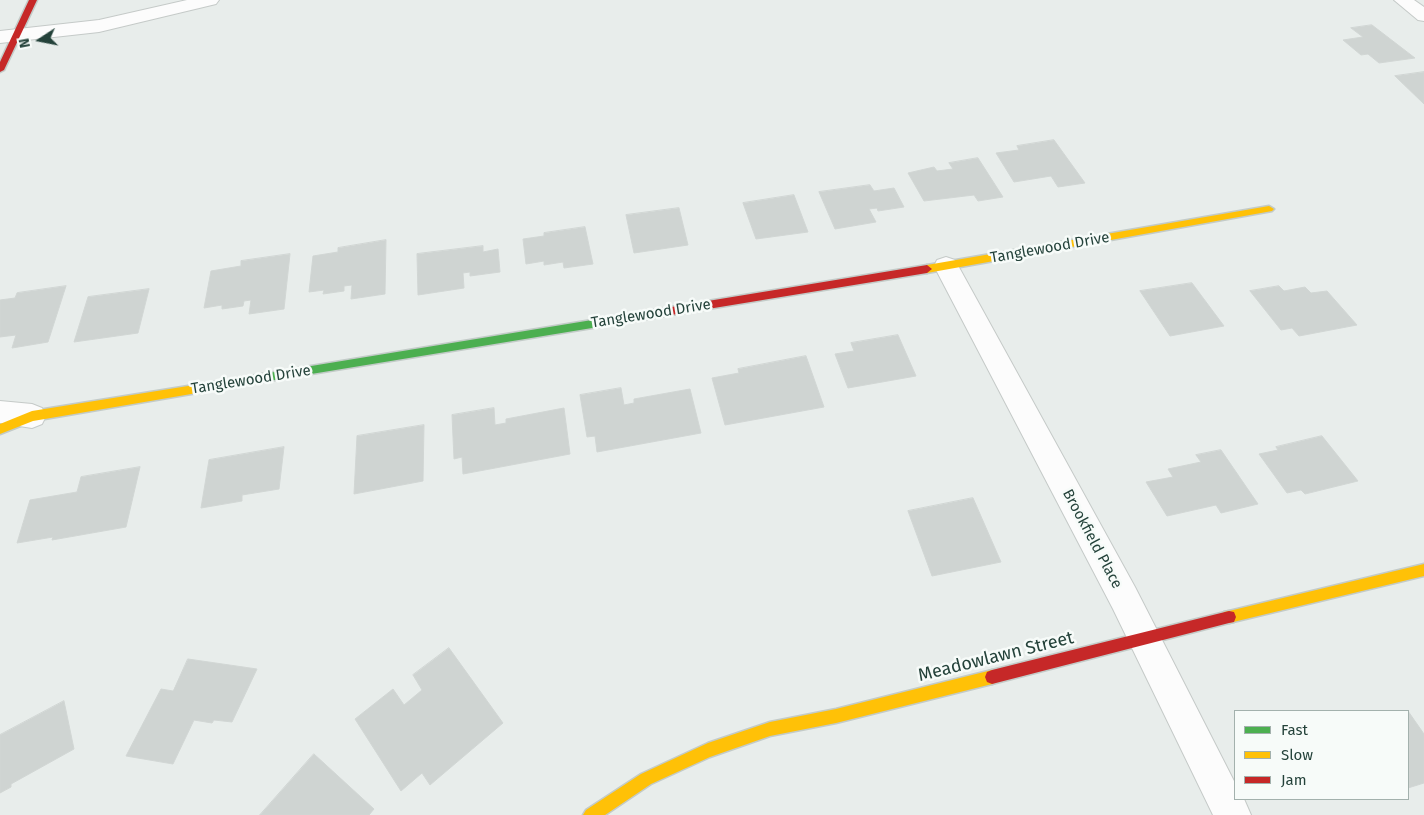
<!DOCTYPE html>
<html>
<head>
<meta charset="utf-8">
<style>
	body { margin:0 }
	#map { position:relative; width:1424px; height:815px; overflow:hidden; background:#e8edeb; font-family:"Fira Sans",sans-serif }
	canvas { display:block }
	.legend { position:absolute; left:1234px; top:710px; width:175px; height:90px; box-sizing:border-box; background:#f7fbf9; border:1px solid #a3b1ad; margin:0; padding:6px 9px; list-style:none; font-size:15px; color:#24423a }
	.legend li { display:flex; align-items:center; gap:10px; height:25px }
	.legend b { width:25px; border:1px solid #a3b1ad }
	.north { position:absolute; left:15px; top:15px; width:50px; height:50px; -webkit-text-stroke:4px #f7fbf9; paint-order:stroke; rotate:259deg; font-size:14px; font-weight:700; line-height:20px; text-align:center; color:#24423a }
	.north::after { content:''; display:block; margin:auto; width:18px; height:22px; background:#24423a; clip-path:polygon(50% 0,100% 100%,50% 72%,0 100%) }
</style>
</head>
<body>
<div id="map">
<canvas width="1424" height="815"></canvas>
<ul class="legend">
<li><b style="height:6px;background:#4caf50"></b>Fast</li>
<li><b style="height:6px;background:#ffc107"></b>Slow</li>
<li><b style="height:6px;background:#c62828"></b>Jam</li>
</ul>
<div class="north">N</div>
</div>
<script>
const context = document.querySelector('canvas').getContext('2d');
context.lineJoin = 'round';
function paint(path, color) { context.fillStyle = color; context.fill(path, 'evenodd'); }
function trace(path, color, width, dash) { context.strokeStyle = color; context.lineWidth = width; context.lineCap = dash ? 'butt' : 'round'; context.setLineDash(dash || []); context.stroke(path); }
function drawText(font, color, halo, rows, align = 'center') {
  context.font = font + ' "Fira Sans",sans-serif'; context.lineWidth = 5; context.setLineDash([]); context.textBaseline = 'middle'; context.strokeStyle = halo; context.fillStyle = color; for (const [text, x, y, turn = 0] of rows) {
    context.save(); context.translate(x, y); context.rotate((+turn || 0) * Math.PI / 180); context.textAlign = isNaN(turn) ? turn : align; if (halo) context.strokeText(text, 0, 0); context.fillText(text, 0, 0); context.restore();
  }
}
const building = new Path2D(`
	M1372,25L1415,58L1379,63L1368,54L1361,55L1343,40L1363,37L1351,28Z
	M1424,72V104L1395,76Z
	M1054,140L1085,183L1058,187L1051,176L1014,182L996,153L1019,150L1017,146Z
	M978,158L1003,197L978,201L974,195L924,201L908,173L934,167L937,171L953,169L949,163Z
	M870,185L874,191L894,188L904,207L878,211L877,208L869,209L876,222L835,229L819,192Z
	M794,195L808,232L756,239L743,203Z
	M679,208L688,245L634,253L626,215Z
	M585,227L593,264L564,268L563,262L544,265V261L526,264L523,239L544,236V233Z
	M386,240L385,294L351,299L352,285L344,286V291L323,294L324,290L309,292L313,256L338,252V248Z
	M483,246V252L498,249L500,272L470,276V272L463,273L464,288L418,295L417,254Z
	M290,254L284,309L249,314L251,300L244,301L243,306L222,309V305L204,308L211,271L241,266V261Z
	M1192,283L1224,326L1170,336L1140,291Z
	M66,286L48,342L12,348L16,335L0,337V300L15,298L17,293Z
	M1279,286L1284,291L1305,287L1311,293L1327,291L1357,325L1299,336L1292,328L1281,330L1250,291Z
	M149,289L138,333L74,342L88,297Z
	M898,335L916,376L848,388L835,354L854,351L851,343Z
	M806,356L824,407L725,425L712,378L739,373L738,369Z
	M621,388L624,405L634,403V399L690,389L701,433L597,452L595,436L587,437L580,395Z
	M494,408L495,425L506,423V419L564,408L570,454L463,474L462,457L454,459L452,415Z
	M424,425L423,481L354,494L357,436Z
	M1322,436L1358,481L1305,494L1301,490L1287,493L1259,454L1278,450L1276,447Z
	M284,447L279,489L242,495V501L201,508L209,460Z
	M1221,450L1258,504L1221,513L1216,505L1167,516L1146,482L1173,477L1168,469L1201,462L1196,455Z
	M140,467L126,527L52,540L53,537L17,543L30,500L77,492L81,477Z
	M973,498L1001,562L932,576L908,511Z
	M449,648L503,723L430,785L422,773L401,791L355,719L393,689L404,705L422,690L413,675Z
	M188,659L257,669L232,722L214,720L212,723L194,720L173,764L126,756L161,689L173,691Z
	M64,701L74,749L11,784V787L0,793V735Z
	M1406,711H1408L1424,734V783L1408,788Z
	M314,754L374,809L369,815H260Z`);
const street = new Path2D(`
	M187,0H219L216,4L99,32L0,43V31L99,20Z
	M1394,0H1414L1424,7V21L1418,20Z
	M946,257L955,260L1135,587L1235,783V799H1244L1251,815H1213L1113,609L934,266L937,260Z
	M0,401L32,404L42,408L46,416L42,424L32,428L0,423Z`);
const fast = new Path2D(`
	M647,311L652,315L647,319L238,386L234,385L232,382L234,379L238,378Z`);
const slow = new Path2D(`
	M1269,206L1274,209L1272,211L927,273L922,269L927,265Z
	M238,378L242,379L244,382L242,385L238,386L33,421L0,434V424L32,411Z
	M1424,564V576L1229,623L1224,622L1222,617L1224,612L1229,611Z
	M992,670L997,672L999,677L997,682L992,684L836,723L770,736L710,757L651,784L605,815H583L586,810L641,774L708,743L770,722L836,709Z`);
const jam = new Path2D(`
	M29,0H37L4,70L0,72V62Z
	M927,265L932,269L927,273L647,319L642,315L647,311Z
	M1229,611L1234,612L1236,617L1234,622L1229,623L992,684L987,682L985,677L987,672L992,670Z`);
const streetNames = [
	["Tanglewood Drive",1050,248,-10],
	["Tanglewood Drive",651,314,-9],
	["Tanglewood Drive",251,380,-9],
	["Brookfield Place",1092,539,62]
];
const nearStreetnames = [
	["Meadowlawn Street",996,657,-14]
];
paint(building, '#cfd4d2');
trace(building, '#d1d6d4', 1);
trace(street, '#c5cac8', 2);
trace(fast, '#c3cbc8', 3);
trace(slow, '#c3cbc8', 3);
trace(jam, '#c3cbc8', 3);
paint(street, '#fcfcfc');
paint(fast, '#4caf50');
paint(slow, '#ffc107');
paint(jam, '#c62828');
drawText('15px', '#24423a', '#f7fbf9', streetNames);
drawText('18px', '#24423a', '#f7fbf9', nearStreetnames);
</script>
</body>
</html>
